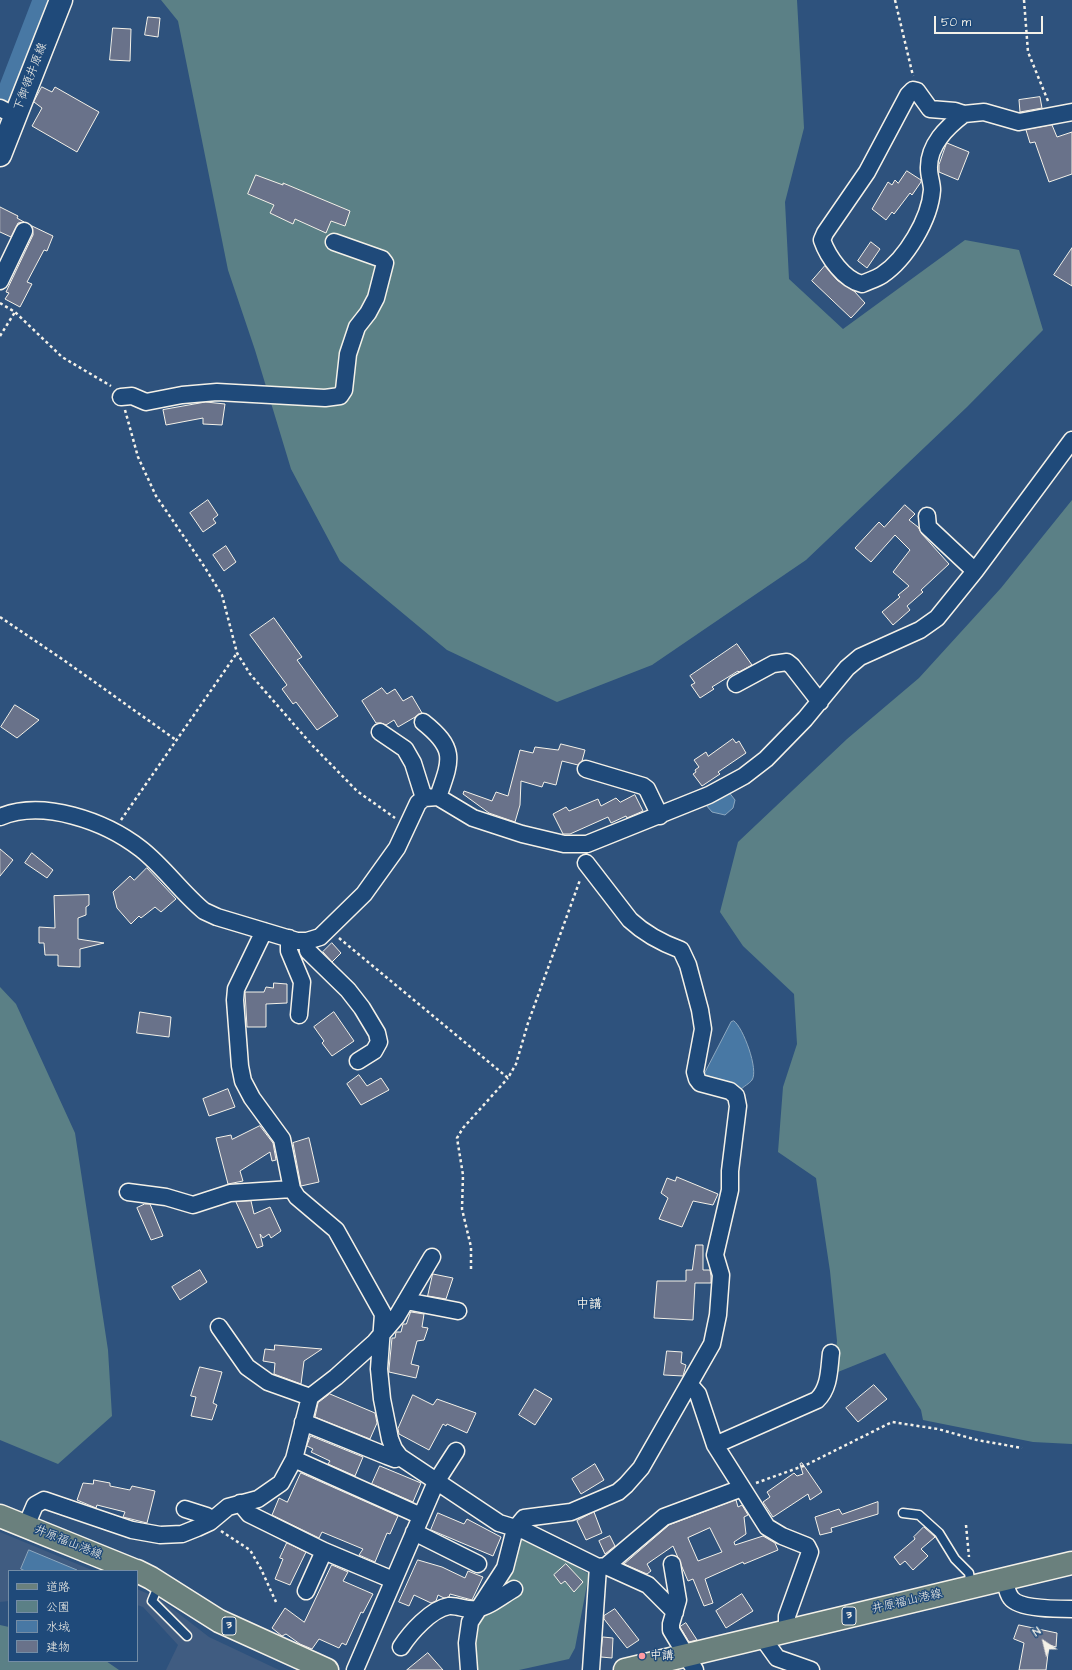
<!DOCTYPE html>
<html>
<head>
<meta charset="utf-8">
<style>
	body { margin:0 }
	#map { position:relative; width:1072px; height:1670px; overflow:hidden; background:#2e527d; font-family:"Architects Daughter","Klee One",sans-serif }
	canvas { display:block }
	.legend { position:absolute; left:8px; top:1570px; width:130px; height:92px; box-sizing:border-box; background:#1f4a7a; border:1px solid #748da6; margin:0; padding:5px 7px; list-style:none; font-size:12px; color:#f4f1e8 }
	.legend li { display:flex; align-items:center; gap:8px; height:20px }
	.legend b { width:20px; border:1px solid #748da6 }
	.north { position:absolute; left:1024px; top:1622px; width:40px; height:40px; -webkit-text-stroke:3px #1f4a7a; paint-order:stroke; rotate:325deg; font-size:11px; font-weight:700; line-height:16px; text-align:center; color:#f4f1e8 }
	.north::after { content:''; display:block; margin:auto; width:14px; height:18px; background:#f4f1e8; clip-path:polygon(50% 0,100% 100%,50% 72%,0 100%) }
	.scale { position:absolute; left:934px; top:16px; width:109px; height:18px; box-sizing:border-box; border:2px solid #f4f1e8; border-top:0; padding-left:5px; font-size:12px; line-height:14px; white-space:nowrap; color:#f4f1e8; -webkit-text-stroke:3px #1f4a7a; paint-order:stroke }
</style>
</head>
<body>
<div id="map">
<canvas width="1072" height="1670"></canvas>
<ul class="legend">
<li><b style="height:5px;background:#6a807d"></b>道路</li>
<li><b style="height:11px;background:#5b8086"></b>公園</li>
<li><b style="height:11px;background:#4878a4"></b>水域</li>
<li><b style="height:11px;background:#69728a"></b>建物</li>
</ul>
<div class="north">N</div>
<div class="scale">50 m</div>
</div>
<script>
const context = document.querySelector('canvas').getContext('2d');
context.lineJoin = 'round';
function paint(path, color) { context.fillStyle = color; context.fill(path, 'evenodd'); }
function trace(path, color, width, dash) { context.strokeStyle = color; context.lineWidth = width; context.lineCap = dash ? 'butt' : 'round'; context.setLineDash(dash || []); context.stroke(path); }
function drawText(font, color, halo, rows, align = 'center') {
  context.font = font + ' "Architects Daughter","Klee One",sans-serif'; context.lineWidth = 3; context.setLineDash([]); context.textBaseline = 'middle'; context.strokeStyle = halo; context.fillStyle = color; for (const [text, x, y, turn = 0] of rows) {
    context.save(); context.translate(x, y); context.rotate((+turn || 0) * Math.PI / 180); context.textAlign = isNaN(turn) ? turn : align; if (halo) context.strokeText(text, 0, 0); context.fillText(text, 0, 0); context.restore();
  }
}
const built = new Path2D(`
	M0,1532L94,1571H9V1601L0,1602Z
	M137,1589L160,1599L209,1637L279,1670H166L178,1645L143,1607L137,1605Z`);
const green = new Path2D(`
	M161,0H797L804,128L785,202L789,279L843,329L965,240L1019,250L1043,330L967,407L806,560L652,665L557,702L447,650L340,561L291,469L255,350L228,270L178,21Z
	M1072,500V1444L1033,1442L923,1420L921,1410L885,1353L833,1374L837,1341L830,1271L816,1178L778,1152L783,1087L797,1044L794,994L743,946L720,912L738,842L847,739L919,678L1001,588Z
	M0,987L16,1004L75,1133L108,1350L112,1416L58,1464L0,1440Z
	M522,1536L589,1574L575,1648L569,1659L519,1670H476L471,1643L477,1620Z
	M0,1625L9,1627V1661H106L119,1670H0Z`);
const water = new Path2D(`
	M728,791L735,800L733,808L725,815L712,812L706,805L718,799Z
	M734,1021C743,1027 759,1070 752,1080C750,1083 743,1087 740,1090L702,1078L731,1022Z
	M29,1550L77,1570V1571H25L21,1569Z`);
const river = new Path2D(`
	M6,104L46,0`);
const building = new Path2D(`
	M148,17L160,18L158,37L145,35Z
	M113,28L131,29L130,61L110,60Z
	M42,87L52,92L55,87L99,112L77,152L32,126L42,108L34,102Z
	M1040,97L1042,108L1020,112L1019,100Z
	M1052,125L1057,137L1072,132V174L1049,182L1035,142L1030,143L1026,130Z
	M947,143L969,152L958,180L939,172V165Z
	M907,171L921,180V182L912,195L910,193L894,214L892,212L886,220L872,209L888,182L892,185L895,180L898,183Z
	M256,175L283,185V183L350,211L345,226L331,221L326,233L295,219L293,224L270,213L274,205L248,194Z
	M0,207L18,216L17,218L24,222L18,223L11,237L0,232Z
	M32,226L53,236L47,251L44,250L27,282L32,284L20,307L5,299L9,293L6,292L33,235Z
	M871,242L880,249L867,268L858,261Z
	M1072,248V286L1054,275Z
	M825,266L837,280L854,291L865,303L851,318L812,281Z
	M206,402L225,404L222,425L203,424V418L166,425L163,410Z
	M208,500L218,515L213,519L216,523L203,532L190,513Z
	M905,505L915,514L909,520L918,527L922,534L949,564L921,590L923,592L907,606L910,610L893,625L882,612L900,597L898,595L909,586L893,572L910,550L895,535L871,562L855,548L879,522L884,527Z
	M226,546L236,562L224,571L213,555Z
	M274,618L302,657L297,660L338,716L317,730L296,702L293,704L282,689L287,685L250,635Z
	M737,644L752,665L739,672L738,671L712,687L714,689L700,698L691,685L695,683L690,676Z
	M382,688L387,694L395,689L403,701L412,696L422,713L398,727L394,720L386,725L381,723H376L362,701Z
	M15,705L39,720L17,738L1,727Z
	M733,739L736,743L739,741L746,753L718,772L720,774L702,786L693,774L696,772L695,770L699,767L694,760L706,752L708,756Z
	M561,744L585,750L582,761L578,765L562,761L556,785L544,782L542,787L521,781L520,805L515,822L489,813L463,794L464,791L492,801L496,792L508,796L520,750L533,753L535,747L558,750Z
	M635,795L643,811L627,818L626,816L611,823L608,817L570,834H563L553,814L566,807L569,811L598,799L601,806L616,798L620,802Z
	M0,849L13,860L0,876Z
	M32,853L53,870L47,878L25,863Z
	M147,868L176,899L161,912L155,907L141,918L139,916L131,924L117,908L113,892L130,876L134,880Z
	M89,895V905L86,907V915L78,918V939L104,943L80,949V967L58,966V955H45L44,943H39V927L55,928L54,896Z
	M332,943L341,953L332,962L323,952Z
	M274,983L287,984V1003L266,1004V1027H247L245,992H264L266,987L273,988Z
	M140,1012L171,1017L169,1037L137,1033Z
	M334,1012L354,1041L332,1056L322,1043L324,1041L314,1027Z
	M359,1075L367,1086L381,1078L389,1090L361,1105L347,1084Z
	M228,1089L235,1107L209,1116L203,1099Z
	M260,1126L273,1143L276,1160L272,1161L270,1152L240,1171L243,1181L228,1184L216,1138L231,1135L232,1139Z
	M309,1138L319,1182L301,1186L293,1143Z
	M677,1177L718,1194L713,1205L693,1201L682,1227L659,1219L668,1198L661,1193L667,1178L675,1181Z
	M251,1201L254,1214L270,1207L281,1231L271,1238L269,1234L263,1238L260,1234L263,1246L257,1248L236,1202Z
	M145,1204H150L163,1236L151,1240L137,1208Z
	M696,1245H703V1270H710L711,1276V1283H695L693,1320L654,1318L657,1281H686V1270H692Z
	M200,1270L207,1282L180,1300L172,1287Z
	M433,1274L453,1278L446,1299L428,1296Z
	M411,1312L424,1314L422,1327L428,1328L424,1340L417,1341L411,1364L419,1366L416,1378L389,1372V1369L392,1338H395L396,1332H401L403,1324H406Z
	M275,1345L322,1349L304,1361L301,1384L274,1374L275,1363L263,1361L265,1349L274,1350Z
	M667,1351L682,1352L681,1363L686,1365L683,1376L664,1375Z
	M200,1367L222,1372L213,1403L217,1405L212,1420L191,1416L196,1397L191,1396Z
	M874,1385L887,1399L858,1422L846,1408Z
	M535,1389L552,1399L535,1425L519,1415Z
	M330,1394L375,1413L377,1423L370,1439L315,1417L318,1403Z
	M413,1395L433,1405L437,1399L476,1413L467,1433L447,1424L446,1426L443,1424L429,1450L399,1434L398,1429Z
	M311,1436L363,1457L355,1476L328,1464L330,1461L311,1452L313,1449L307,1446Z
	M802,1463L822,1492L810,1500L808,1494L773,1517L763,1502L770,1497L767,1492L794,1473L797,1476L803,1474L800,1464Z
	M595,1464L604,1480L581,1494L572,1479Z
	M380,1466L421,1483L413,1502L372,1484Z
	M301,1473L398,1516L390,1534L387,1533L375,1562L359,1555L363,1549L322,1532L319,1538L272,1515L279,1498L287,1502Z
	M94,1480L110,1483V1486L130,1490L132,1486L155,1491L147,1523L123,1517L125,1512L97,1505L96,1508L77,1500L83,1483L93,1484Z
	M736,1500L738,1507L742,1505L748,1515L744,1517L746,1534L734,1542L735,1545L763,1536L775,1543L778,1550L744,1564L743,1562L705,1579L713,1603L704,1606L693,1579L688,1581L673,1546L647,1564L651,1571L647,1574L624,1564L669,1525ZM710,1528L722,1552L698,1561L688,1538Z
	M878,1502V1514L831,1528L832,1532L820,1535L815,1517L839,1509L842,1514Z
	M594,1512L602,1533L586,1540L577,1521Z
	M438,1513L464,1524L467,1519L501,1537L493,1556L431,1530Z
	M924,1527L935,1537L921,1549L928,1556L913,1570L905,1561L900,1565L894,1557L915,1539L914,1537Z
	M610,1536L615,1546L605,1554L599,1541Z
	M287,1543L306,1552L290,1585L275,1579L283,1559L280,1558Z
	M418,1560L442,1567L465,1578L468,1571L483,1577L472,1600L450,1594L449,1597L444,1598L438,1595L436,1601L431,1603L414,1595L409,1606L399,1602Z
	M566,1564L583,1582L574,1592L565,1581L561,1584L554,1575Z
	M332,1565L348,1572L343,1581L373,1594L363,1613L361,1612L346,1645L342,1643L339,1648L319,1639L312,1649L300,1644L286,1634L282,1636L272,1628L285,1608L304,1622Z
	M742,1594L753,1611L726,1628L716,1611Z
	M615,1609L639,1640L627,1648L604,1619V1616Z
	M686,1623L697,1640L689,1642L680,1627Z
	M1019,1625L1057,1633L1056,1647L1049,1645L1046,1670H1019L1024,1643L1014,1639Z
	M603,1637L613,1638L612,1658L601,1657Z
	M428,1653L443,1670H407Z`);
const path = new Path2D(`
	M895,0L913,76
	M1024,0L1028,52L1048,101
	M0,303L15,312L62,357L111,386
	M0,336L15,312
	M125,410L138,457L156,496L202,563L222,595L237,653L250,674L312,745L357,791L395,818
	M0,617L65,661L176,740
	M121,820L237,653
	M339,938L508,1078L516,1064L528,1023L580,880
	M471,1269V1247L462,1209L463,1175L457,1138L463,1128L508,1078
	M756,1483L806,1465L892,1422L938,1429L977,1440L1022,1448
	M966,1525L969,1557
	M221,1531L250,1550L261,1569L276,1602`);
const service = new Path2D(`
	M903,1513L919,1515L939,1533L955,1559L969,1573L971,1586
	M159,1584L152,1601L187,1636`);
const minor = new Path2D(`
	M0,108L15,116
	M964,114C947,127 928,145 929,169C929,176 932,183 932,190C930,219 906,259 882,275C876,279 868,281 862,284C844,280 828,257 822,240L825,233L867,172L908,95L913,90L917,91L930,109L955,111L964,114L984,112L1019,122L1072,112
	M0,281L24,231
	M121,397L132,396L146,402L182,395L217,392L325,398L340,396L344,390L348,354L357,327L368,313L376,298L385,263L382,259L334,242
	M927,516L928,527L975,571
	M736,684L773,664L787,662L792,666L820,702
	M423,722C457,749 451,760 438,797
	M380,732L405,749L413,763L424,798
	M586,769L643,786L647,789L660,816
	M0,817C43,799 105,821 141,849C164,867 181,892 204,911L217,917L297,941H307L320,937L364,894L397,848L418,803L424,798L438,797L473,818L522,834L564,844H587L709,795L744,776L766,759L805,719L847,668L860,657L920,630L937,618L975,571L1072,440
	M264,931L236,989L235,1000L240,1066L243,1081L252,1098L282,1139L292,1189L297,1197L336,1230L383,1314L379,1369L382,1399L390,1439L394,1449L400,1457
	M289,938V951L302,982L299,1015
	M307,941L308,951L348,990L362,1008L377,1033L379,1042L374,1051L358,1061
	M128,1192L166,1197L193,1205L230,1193L292,1189
	M406,1301L458,1311
	M219,1327L247,1367L268,1382L310,1397
	M690,1385L698,1394L715,1445L767,1527L782,1536L807,1546L810,1552L787,1616V1631
	M303,1422L387,1456L395,1459L400,1457L499,1523L525,1531L598,1567L591,1670
	M715,1445L817,1400C830,1388 829,1368 831,1353
	M294,1459L421,1516
	M240,1503L249,1514L324,1551L393,1580
	M185,1509L207,1516L210,1522
	M26,1526L35,1505L44,1500L132,1530L160,1535L182,1534L197,1528L210,1522L228,1507L258,1499L281,1483L294,1459L310,1397L336,1377L375,1342L397,1316L432,1257
	M414,1532L478,1564
	M672,1564L678,1600L671,1624V1630L695,1670
	M606,1566L648,1585L675,1612
	M598,1567L606,1566L664,1517L742,1488
	M1005,1580C1006,1585 1007,1593 1011,1598C1019,1609 1058,1609 1072,1609
	M306,1591L324,1551
	M762,1637L777,1658L811,1670
	M401,1647C410,1633 431,1609 449,1606C458,1605 467,1611 476,1609C489,1607 503,1595 514,1589
	M355,1670L436,1482L456,1451
	M469,1670L467,1643L470,1622L505,1568L515,1529L524,1518L571,1512L618,1492L626,1485L641,1468L712,1344L718,1315L721,1275L715,1255L730,1190V1171L738,1106L736,1096L730,1091L700,1083L697,1079L695,1072L703,1029L700,1010L688,965L681,950C662,943 645,934 630,920L586,863`);
const secondary = new Path2D(`
	M0,155L61,0`);
const primary = new Path2D(`
	M0,1516L136,1571
	M137,1571L151,1578L219,1621L327,1670
	M625,1670L1072,1563`);
const markers = [
	[642,1656,4,"#ff9aa2"]
];
const shields = [
	[849,1616,14],
	[229,1626,14]
];
const shieldNames = [
	["3",849,1616],
	["3",229,1626]
];
const streetNames = [
	["下御領井原線",31,77,-69],
	["井原福山港線",68,1543,22],
	["井原福山港線",907,1602,-13]
];
const poiNames = [
	["中講",650,1656]
];
const neighbourhoodNames = [
	["中講",589,1305]
];
paint(built, '#405c81');
paint(green, '#5b8086');
paint(water, '#4878a4');
trace(water, '#8da8bf', 1);
trace(river, '#4878a4', 26);
paint(building, '#69728a');
trace(building, '#f4f1e8', 1);
trace(service, '#f4f1e8', 11);
trace(minor, '#f4f1e8', 19);
trace(secondary, '#f4f1e8', 25);
trace(primary, '#f4f1e8', 25);
trace(path, '#f4f1e8', 2.5, [3, 3]);
trace(service, '#1f4a7a', 8);
trace(minor, '#1f4a7a', 16);
trace(secondary, '#1f4a7a', 22);
trace(primary, '#6a807d', 22);
for (const [x, y, r, color] of markers) { const dot = new Path2D(); dot.arc(x, y, r, 0, 2 * Math.PI); context.fillStyle = color; context.fill(dot); trace(dot, '#1f4a7a', 1.5); }
for (const [x, y, w] of shields) { const box = new Path2D(); box.roundRect(x - w / 2, y - 9, w, 18, 3); context.fillStyle = '#1f4a7a'; context.fill(box); trace(box, '#f4f1e8', 1); }
drawText('bold 11px', '#f4f1e8', null, shieldNames);
drawText('12px', '#f4f1e8', '#1f4a7a', streetNames);
drawText('bold 12px', '#f4f1e8', '#1f4a7a', poiNames, 'left');
drawText('bold 13px', '#f4f1e8', '#1f4a7a', neighbourhoodNames);
</script>
</body>
</html>
